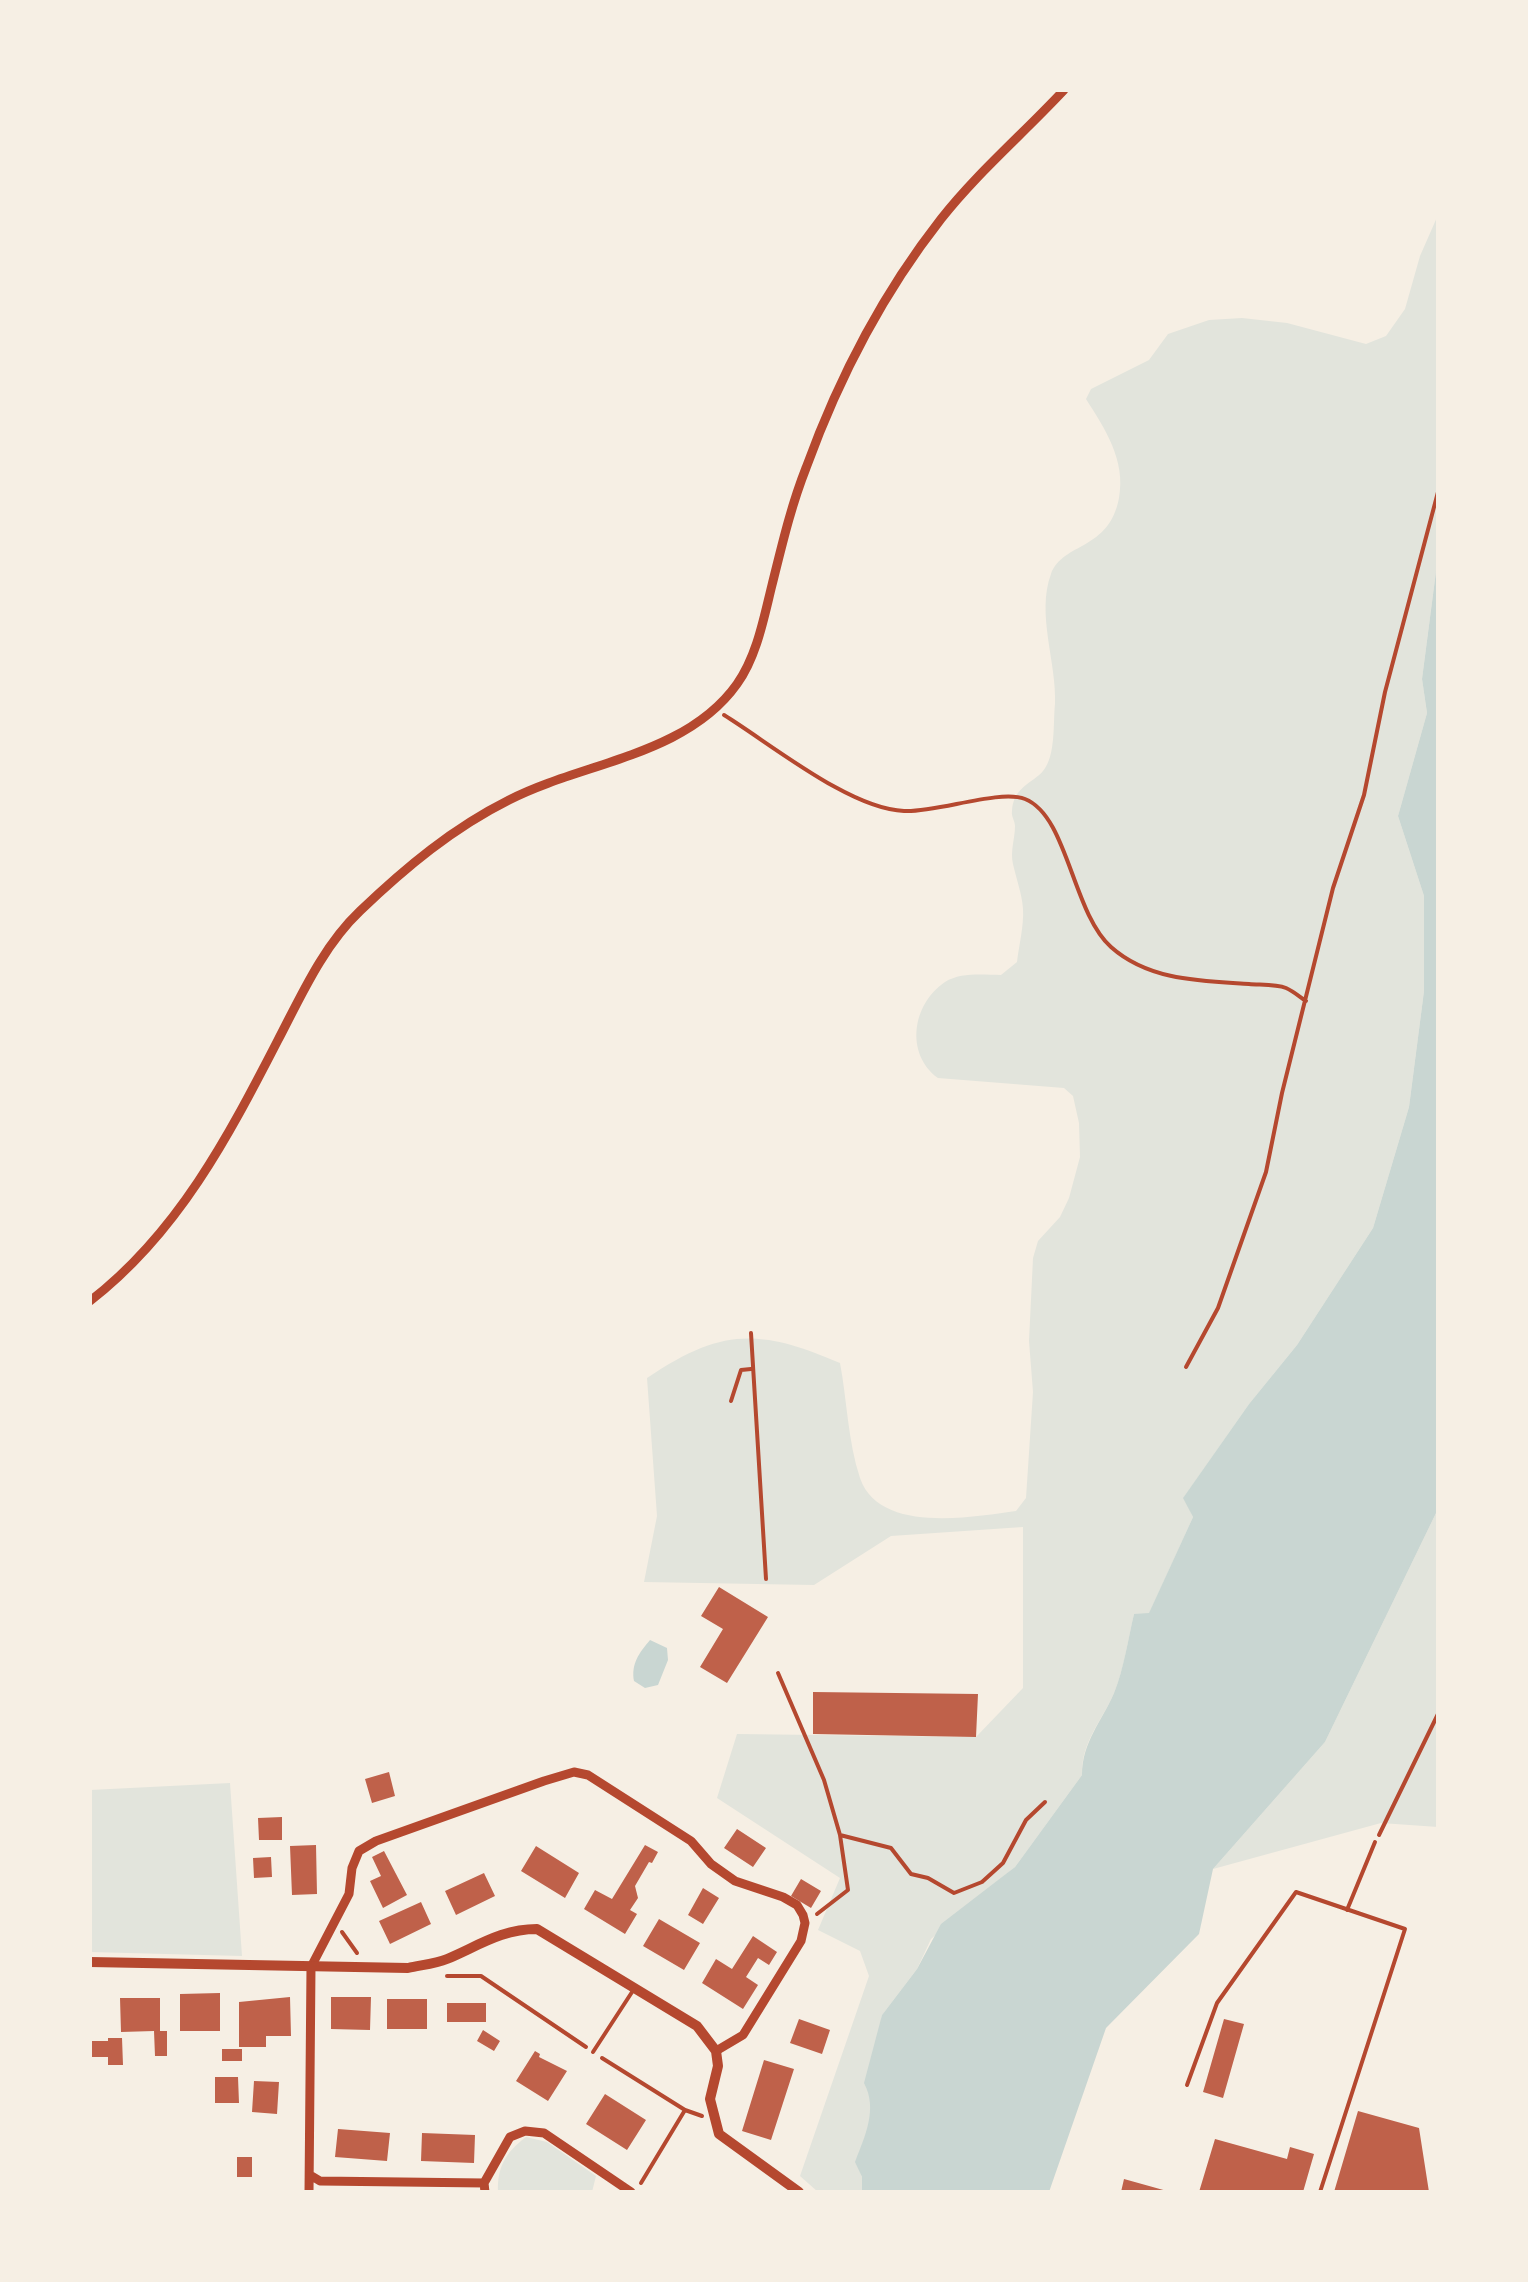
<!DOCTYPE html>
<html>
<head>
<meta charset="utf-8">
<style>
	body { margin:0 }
	#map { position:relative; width:1528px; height:2282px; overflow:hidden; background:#f6efe4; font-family:"Open Sans",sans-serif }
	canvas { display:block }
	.frame { position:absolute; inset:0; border:92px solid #f6efe4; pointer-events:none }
</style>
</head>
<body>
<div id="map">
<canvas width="1528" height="2282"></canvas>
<div class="frame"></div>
</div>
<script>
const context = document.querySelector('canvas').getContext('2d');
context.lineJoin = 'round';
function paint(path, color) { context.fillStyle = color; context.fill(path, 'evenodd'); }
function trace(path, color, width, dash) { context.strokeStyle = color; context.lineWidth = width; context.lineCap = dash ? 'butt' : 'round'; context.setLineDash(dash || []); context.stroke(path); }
const green = new Path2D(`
	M1438,215V556L1422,679L1427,713L1398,816L1424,896V991L1409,1107L1373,1228L1297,1345L1249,1404L1184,1497L1193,1517L1149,1614H1134C1128,1640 1124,1669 1114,1693C1102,1721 1081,1742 1082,1775L1015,1867L931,1939L917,1969L882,2015L869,2126L856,2162L862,2177V2192H818L800,2176L869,1976L860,1951L818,1930L840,1878L717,1798L737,1734L976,1737L1023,1688V1527L891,1536L814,1585L644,1582L657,1516L647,1378C721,1328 759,1328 840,1363C847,1400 848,1442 860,1478C879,1534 972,1517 1016,1511L1026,1498L1033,1392L1029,1341L1033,1258L1038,1241L1060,1217L1069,1198L1080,1157L1079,1123L1073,1096L1064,1088L938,1078C905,1054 912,1004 945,982C961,972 983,975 1001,975L1017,962C1019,945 1024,926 1023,909C1022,894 1016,878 1013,864C1010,851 1015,839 1015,826C1015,821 1011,816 1012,811C1013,787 1033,783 1043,771C1056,756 1053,722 1055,704C1057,663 1036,614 1051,574C1063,542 1109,551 1119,498C1126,460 1105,429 1086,399L1091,389L1149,360L1168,334L1209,320L1242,318L1287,323L1366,344L1386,336L1405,309L1420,256Z
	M1438,1509V1827L1381,1823L1213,1869L1325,1742Z
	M230,1783L242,1956L90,1952V1790Z
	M526,2137L547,2142L596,2176L592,2192H498C497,2167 506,2152 526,2137Z`);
const water = new Path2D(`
	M1438,556V1509L1325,1742L1213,1869L1199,1934L1106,2028L1049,2192H862V2177L855,2162C865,2136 878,2109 864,2083L882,2015L917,1969L941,1924L1015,1867L1082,1775C1082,1742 1102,1721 1114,1693C1124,1668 1128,1639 1134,1614L1149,1613L1193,1517L1183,1498L1249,1404L1297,1345L1373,1228L1409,1107L1424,991V896L1398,816L1427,713L1422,679Z
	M650,1640L667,1648L668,1660L658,1685L645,1688L634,1681C631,1664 639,1653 650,1640Z`);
const building = new Path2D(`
	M719,1587L768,1617L727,1683L700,1667L723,1629L701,1616Z
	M813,1692L978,1694L976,1737L813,1734Z
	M389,1772L395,1796L372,1803L365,1779Z
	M282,1817V1840H259L258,1818Z
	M737,1829L766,1848L753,1867L724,1848Z
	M316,1845L317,1894L292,1895L290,1846Z
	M645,1845L658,1852L652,1863L649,1862L635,1886L638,1898L630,1910L637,1914L625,1934L584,1909L595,1890L612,1899Z
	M536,1846L579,1873L565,1898L521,1871Z
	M384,1851L407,1895L383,1908L370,1881L381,1876L372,1857Z
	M271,1857L272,1877L254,1878L253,1858Z
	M484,1873L495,1896L456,1915L445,1891Z
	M801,1879L821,1891L811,1908L791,1896Z
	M703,1888L719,1898L703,1924L688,1915Z
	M421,1902L431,1924L390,1944L379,1921Z
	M659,1919L700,1943L684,1970L643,1946Z
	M753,1936L777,1952L769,1965L758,1958L746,1977L758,1985L743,2009L702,1983L716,1959L732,1969Z
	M220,1993V2031H180V1994Z
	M290,1997L291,2036H266V2047H239V2002Z
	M331,1997H371L370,2030L331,2029Z
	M120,1998H160V2031H167V2056H155L154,2031L121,2032Z
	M387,1999H427V2029H387Z
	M447,2003H486V2022H447Z
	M799,2019L830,2030L822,2054L790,2043Z
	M1224,2019L1244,2024L1223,2098L1203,2092Z
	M483,2030L500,2041L494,2051L477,2041Z
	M108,2038H122L123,2065H108V2057H90V2041H108Z
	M222,2049H242V2061H222Z
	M535,2051L540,2054L539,2057L567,2071L548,2101L516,2081Z
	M764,2060L794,2069L771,2140L742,2131Z
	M215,2077H238L239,2103H215Z
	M254,2081L279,2082L277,2114L252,2112Z
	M605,2094L646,2120L627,2150L586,2124Z
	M1358,2111L1419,2128L1429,2192H1334Z
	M338,2129L390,2133L387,2161L335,2157Z
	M422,2133L475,2135L474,2163L421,2161Z
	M1215,2139L1287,2159L1290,2147L1314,2154L1303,2192H1199Z
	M237,2157H252V2177H237Z
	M1124,2179L1167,2191V2192H1121Z`);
const path = new Path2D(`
	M724,715C771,744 850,809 904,811C936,813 999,789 1025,799C1068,816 1072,912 1111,947C1149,981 1202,981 1249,984C1260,985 1276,984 1286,988C1293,991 1300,997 1306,1001
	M751,1333L766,1579
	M1186,1367L1218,1308L1266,1172L1282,1093L1333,888L1364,795L1385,692L1438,492
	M731,1401L741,1370L751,1369
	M778,1673L824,1780L840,1835L848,1890L817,1914
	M840,1835L891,1848L911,1874L928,1878L954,1893L982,1882L1003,1863L1026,1820L1045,1802
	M1379,1835L1438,1714
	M342,1932L357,1953
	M447,1976H481L586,2047
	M602,2058L685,2110L702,2116
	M641,2183L685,2110`);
const service = new Path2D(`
	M1347,1910L1375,1842
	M593,2052L634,1989
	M1187,2085L1217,2003L1296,1892L1405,1929L1320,2192`);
const minor = new Path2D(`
	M90,1301C178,1233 228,1137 278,1040C301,996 323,946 360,911C406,867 453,828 509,800C583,762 686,756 737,684C757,656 764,617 772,585C782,545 791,506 806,468C838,380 883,293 941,219C977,173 1024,133 1064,90
	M310,2175L320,2181L484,2183
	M309,2192L311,1967L349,1894L352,1868L359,1851L376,1841L544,1781L574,1772L588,1775L691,1841L711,1864L735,1881L783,1897L797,1905L803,1915L805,1923L801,1941L743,2035L716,2051
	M485,2192L484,2183L510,2137L525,2131L544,2133L631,2192`);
const tertiary = new Path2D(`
	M90,1962L408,1968C421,1965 435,1964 447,1959C478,1946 502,1929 537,1929L697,2026L716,2051L718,2066L710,2099L719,2134L799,2192`);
paint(green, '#e2e4dc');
paint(water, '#c9d6d2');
paint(building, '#bf614a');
trace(path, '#b5482f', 4);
trace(service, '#b5482f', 4);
trace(minor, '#b5482f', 9);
trace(tertiary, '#b5482f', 10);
</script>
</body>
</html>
